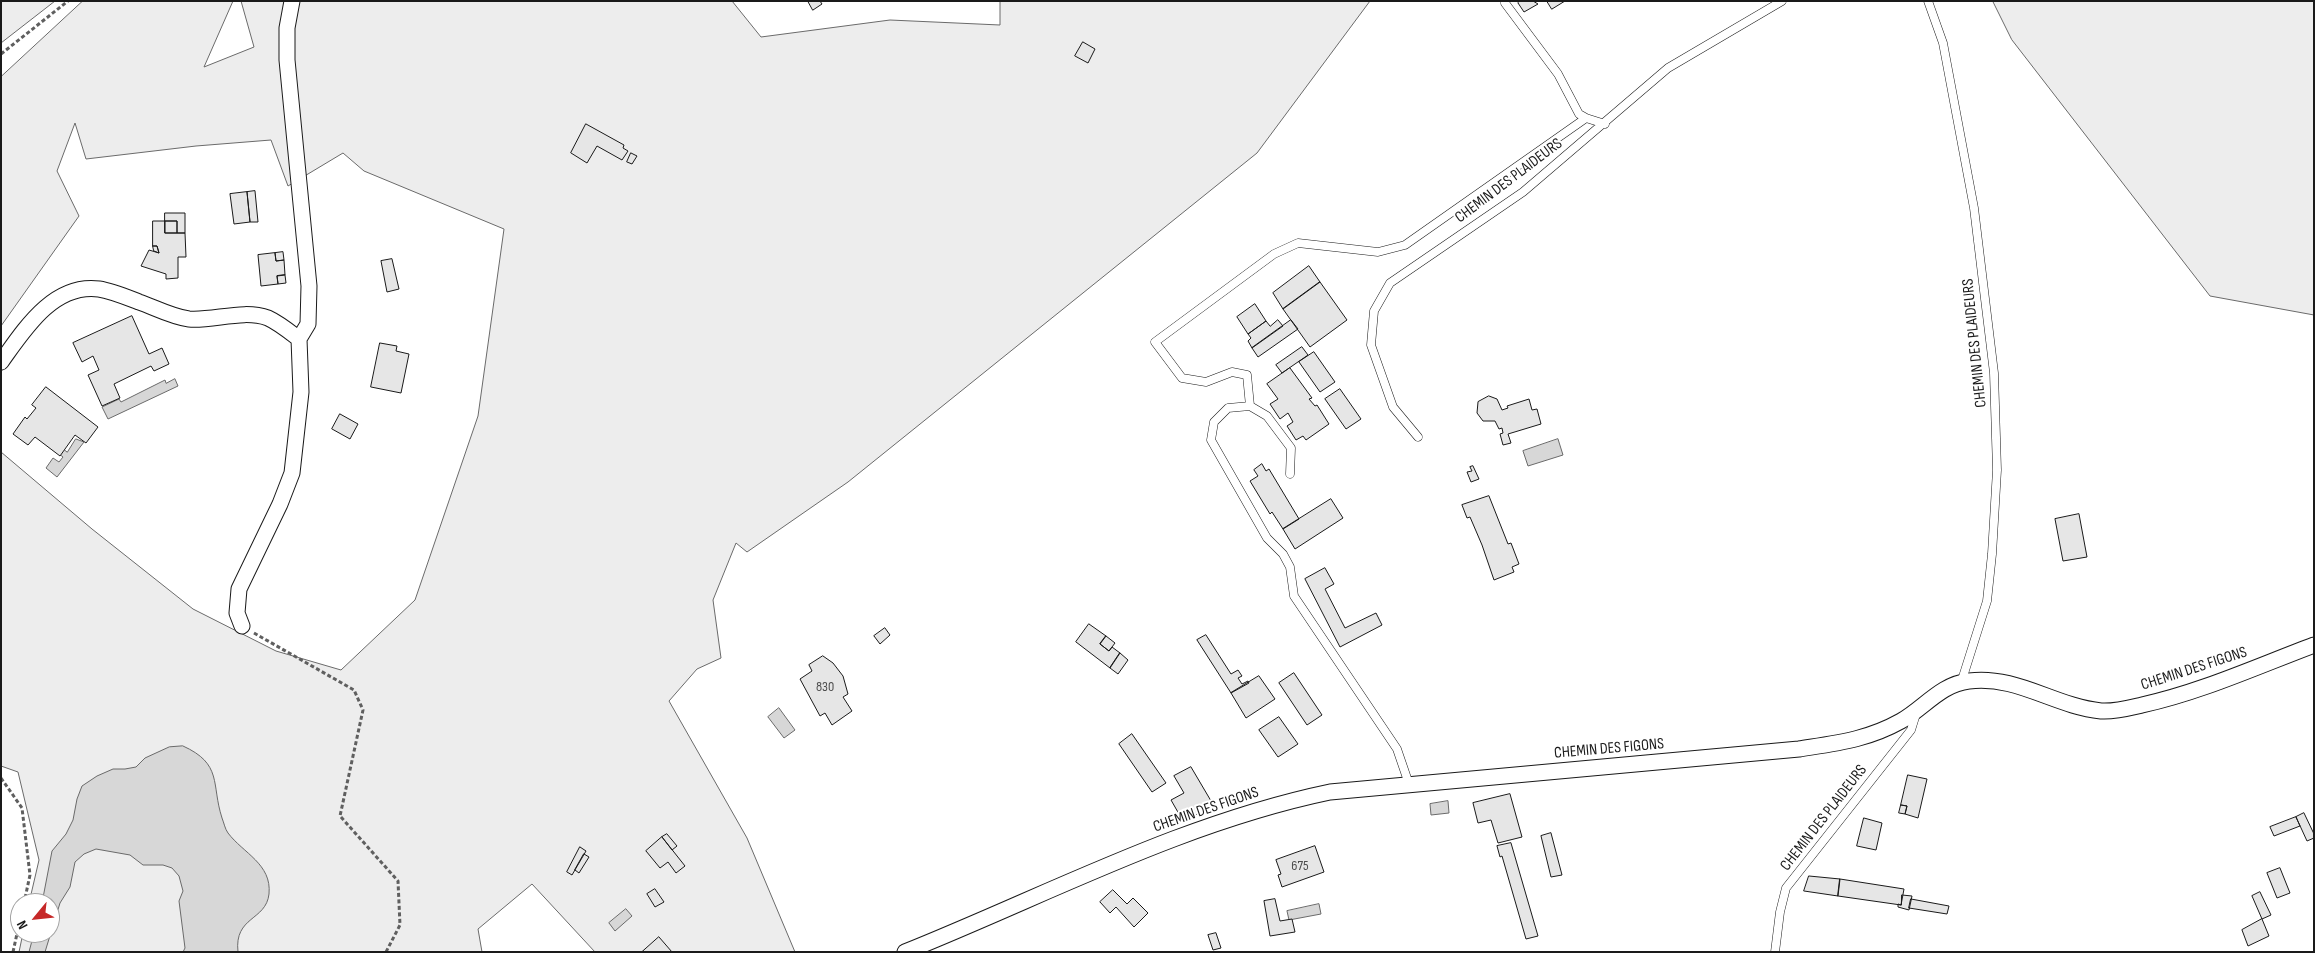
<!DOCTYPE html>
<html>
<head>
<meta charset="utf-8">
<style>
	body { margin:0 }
	#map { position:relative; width:2315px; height:953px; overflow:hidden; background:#fff; font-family:"Sofia Sans Condensed",sans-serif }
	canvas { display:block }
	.frame { position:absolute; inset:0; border:2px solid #1a1a1a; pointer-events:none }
	.north { position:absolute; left:10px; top:893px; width:50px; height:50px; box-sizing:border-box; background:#fff; border:1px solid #a3a3a3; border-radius:50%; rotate:242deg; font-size:14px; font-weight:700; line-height:20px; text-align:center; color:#1a1a1a }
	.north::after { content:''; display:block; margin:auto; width:18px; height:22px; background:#c62828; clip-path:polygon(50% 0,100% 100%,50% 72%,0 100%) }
</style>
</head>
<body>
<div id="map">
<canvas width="2315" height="953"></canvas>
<div class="frame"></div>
<div class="north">N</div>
</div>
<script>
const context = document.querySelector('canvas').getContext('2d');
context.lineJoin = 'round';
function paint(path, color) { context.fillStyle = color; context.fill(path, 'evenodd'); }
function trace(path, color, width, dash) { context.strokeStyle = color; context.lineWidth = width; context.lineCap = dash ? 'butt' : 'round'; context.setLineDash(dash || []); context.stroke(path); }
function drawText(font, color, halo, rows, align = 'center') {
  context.font = font + ' "Sofia Sans Condensed",sans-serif'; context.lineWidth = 4; context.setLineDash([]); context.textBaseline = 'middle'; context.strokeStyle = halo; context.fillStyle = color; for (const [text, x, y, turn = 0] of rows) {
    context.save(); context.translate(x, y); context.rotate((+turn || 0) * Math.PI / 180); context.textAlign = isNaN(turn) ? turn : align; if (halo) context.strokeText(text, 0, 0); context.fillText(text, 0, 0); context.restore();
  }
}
const built = new Path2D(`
	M1,1H55L1,43Z
	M83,1H233L204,67L254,47L241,1H732L761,37L890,20L1000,25V1H1370L1257,153L848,482L747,552L736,543L713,600L721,658L697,669L669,701L747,838L795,952H595L532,884L478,929L482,952H19L23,933H50V903H29L39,860L18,772L1,766V452L92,529L193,609L276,651L341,670L415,600L478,416L504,229L364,171L343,153L288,186L271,140L196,146L86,159L75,123L57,171L79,216L1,326V77Z
	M1993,1H2314V315L2210,296L2012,40Z`);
const water = new Path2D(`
	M175,379L178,386L108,419L102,407L119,399L121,402L165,380L166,383Z
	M76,439L84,442L57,477L46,468L53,458L59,462L63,457L58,453L62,448L67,452Z
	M1558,439L1563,455L1528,466L1523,451Z
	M779,708L795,730L784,738L768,717Z
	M183,746C223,764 211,784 222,818C224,823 225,829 228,833C243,853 272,864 269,894C266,921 234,916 238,952H183L185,948L179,901L183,891L179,876L172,868L163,865H143L130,855L96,849L84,854L75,862L70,887L60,903L45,952H29L34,933H50V903H42L52,851L66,834L73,820L77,799L82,786L97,776L113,769H125L136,767L145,758L169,747Z
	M1448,801L1449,813L1431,815L1430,804Z
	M1319,904L1321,914L1289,920L1287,911Z
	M626,909L632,916L615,931L609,923Z`);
const building = new Path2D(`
	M808,1H820L822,4L813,10Z
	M1520,1H1533L1538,4L1524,12L1518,3Z
	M1547,1H1565L1552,9Z
	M1083,42L1095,49L1088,63L1075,56Z
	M586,124L624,145L623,148L628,151L622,160L597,146L587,163L571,153Z
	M631,153L637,156L632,164L627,162Z
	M255,191L258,222H250L247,192Z
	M247,192L250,222L234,224L230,194Z
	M165,213H185V233H177V221H165Z
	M153,221H165V233H185L186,257H178V278L166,279V274L141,266L149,250L159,253L157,246H153Z
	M165,221H177V233H165Z
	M153,246H157L159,253L154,251Z
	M283,252L284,260L276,261L275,253Z
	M275,253L276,261L284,260L285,275L277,276L278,284L261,286L258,255Z
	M392,259L399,289L387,292L381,261Z
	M1309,266L1320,282L1283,309L1273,293Z
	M285,275L286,283L278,284L277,276Z
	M1320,282L1347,320L1310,347L1283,309Z
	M1255,304L1266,321L1248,334L1237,317Z
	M132,316L149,354L162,348L169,364L154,371L151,366L114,384L120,398L102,406L88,375L99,370L93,356L82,362L73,343Z
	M1278,320L1283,326L1252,348L1248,341L1251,338L1248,334L1266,321L1270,326Z
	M1291,320L1298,329L1258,357L1252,348Z
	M380,343L397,346L396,351L409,354L401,393L371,387Z
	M1302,347L1308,355L1282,373L1276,365Z
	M1314,352L1335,382L1320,392L1299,362Z
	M1290,368L1312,398L1309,399L1315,406L1317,405L1329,424L1306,440L1303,436L1296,440L1287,426L1293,422L1288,413L1280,419L1270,404L1278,399L1267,384Z
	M46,387L98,427L86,443L75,435L60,456L35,437L28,445L13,434L25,417L27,419L36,408L32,405Z
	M1340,389L1361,419L1346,429L1325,399Z
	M1489,396L1497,399L1502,410L1508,408L1507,406L1529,399L1532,410L1537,409L1541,424L1508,434L1511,443L1503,445L1500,434L1503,433L1502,428L1499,429L1495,421H1483L1477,413L1478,402Z
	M340,414L358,424L350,439L332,429Z
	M1262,464L1266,471L1269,469L1299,519L1283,529L1272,512L1270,514L1250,481L1258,476L1254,470Z
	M1473,466L1479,479L1471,482L1467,472L1472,471L1470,467Z
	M1489,496L1508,544L1511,543L1519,564L1512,567L1514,572L1494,580L1482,545L1470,517L1467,518L1462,505Z
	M1331,499L1343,518L1295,549L1283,529Z
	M2079,514L2087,557L2063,561L2055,519Z
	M1325,568L1334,584L1325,589L1345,628L1376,613L1382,625L1340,647L1305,579Z
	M1089,624L1106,636L1100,644L1109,651L1112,647L1120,653L1110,668L1076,642Z
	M885,628L890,635L880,644L874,636Z
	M1206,635L1231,674L1238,670L1242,676L1238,678L1242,684L1248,681L1249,683L1231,693L1197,640Z
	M1106,636L1115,643L1109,651L1100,644Z
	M1120,653L1128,660L1118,674L1110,668Z
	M823,656L833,663L843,676L848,694L843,697L852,711L832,725L825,713L820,716L800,679L812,671L809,665Z
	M1294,673L1322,715L1307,725L1279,683Z
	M1259,676L1275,699L1246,718L1231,693Z
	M1279,717L1298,744L1278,757L1259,730Z
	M1132,734L1166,783L1152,792L1119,744Z
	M1191,767L1214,806L1183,821L1171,800L1184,793L1174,776Z
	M1908,775L1927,779L1918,818L1905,814L1907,806L1901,805Z
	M1510,794L1522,837L1498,843L1491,820L1478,823L1473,803Z
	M1901,805L1907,806L1905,814L1899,813Z
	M2304,813L2314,834V838L2307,841L2296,817Z
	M2296,817L2300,826L2274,836L2270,827Z
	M1864,818L1882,823L1876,850L1857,846Z
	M1551,833L1562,875L1551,877L1541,836Z
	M667,834L677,846L672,850L662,837Z
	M662,837L685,866L676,873L668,862L660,868L646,851Z
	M1511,843L1538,936L1526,939L1502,856L1500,857L1497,846Z
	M1315,846L1324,872L1282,887L1278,875L1281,874L1276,860Z
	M580,847L586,851L572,875L567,872Z
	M584,854L589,857L579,873L575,870Z
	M2280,868L2290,893L2277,898L2267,873Z
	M1809,876L1840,879L1838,896L1804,891Z
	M1840,879L1904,889L1901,905L1838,896Z
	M655,889L664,902L655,907L647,894Z
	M1113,890L1127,904L1133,898L1148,913L1134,927L1116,907L1110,913L1100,902Z
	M2260,892L2271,915L2262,919L2252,896Z
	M1902,895L1912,896L1909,910L1898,907V904L1901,905Z
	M1275,899L1280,921L1292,919L1295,932L1270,936L1264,901Z
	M1911,899L1949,906L1947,914L1909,908Z
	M2262,919L2269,936L2248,946L2242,930Z
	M1216,933L1221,948L1213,950L1208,935Z
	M659,937L672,952H642Z`);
const path = new Path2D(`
	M1,54L68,1
	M254,633L354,690L363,710L340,816L398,881L400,925L386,952
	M1,778L22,808L30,875L24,903
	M13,952L20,920`);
const lane = new Path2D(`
	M1928,1L1943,43L1974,208L1994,373L1997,470L1992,554L1987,601L1961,683
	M1505,3L1558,74L1579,114L1586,118
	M1250,406L1247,375L1232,372L1206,382L1182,378L1155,342L1274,254L1298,243L1378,252L1405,245L1586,118L1605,124
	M1418,437L1393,407L1371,345L1374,311L1390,283L1523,192L1668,68L1782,1
	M1290,474L1291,448L1267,416L1250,406L1228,408L1214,422L1211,440L1267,538L1283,554L1290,567L1294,596L1397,749L1409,784
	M1775,952L1780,912L1786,888L1911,730L1916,714`);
const street = new Path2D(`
	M1,362C24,330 53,283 99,289C112,291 126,297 139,302C154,307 172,317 189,319C214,321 243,309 268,318C279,323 290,332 299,339
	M242,626L237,613L239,589L280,504L292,473L301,392L299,339L308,324L309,286L287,60V28L292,1
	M905,952C1045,896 1181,823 1330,792L1799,749C1837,743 1867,740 1901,721C1924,708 1941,684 1969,681C2017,675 2054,706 2101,711C2114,712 2129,708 2142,705C2201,692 2258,666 2314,645`);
const numberNames = [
	["830",825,687],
	["675",1300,866]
];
const streetNames = [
	["CHEMIN DES PLAIDEURS",1509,181,-37],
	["CHEMIN DES PLAIDEURS",1975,343,-96],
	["CHEMIN DES FIGONS",2194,669,-18],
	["CHEMIN DES FIGONS",1609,749,-5],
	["CHEMIN DES FIGONS",1206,810,-19],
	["CHEMIN DES PLAIDEURS",1824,818,-52]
];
paint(built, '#ededed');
trace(built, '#6a6a6a', 1);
paint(water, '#d7d7d7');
trace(water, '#6a6a6a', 1);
paint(building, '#e6e6e6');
trace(building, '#1a1a1a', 1);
trace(lane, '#1a1a1a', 9);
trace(street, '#1a1a1a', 17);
trace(path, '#5f5f5f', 3, [4, 2.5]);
trace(lane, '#fff', 8);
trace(street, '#fff', 15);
drawText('14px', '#4d4d4d', null, numberNames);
drawText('16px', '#1a1a1a', '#fff', streetNames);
</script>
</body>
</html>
